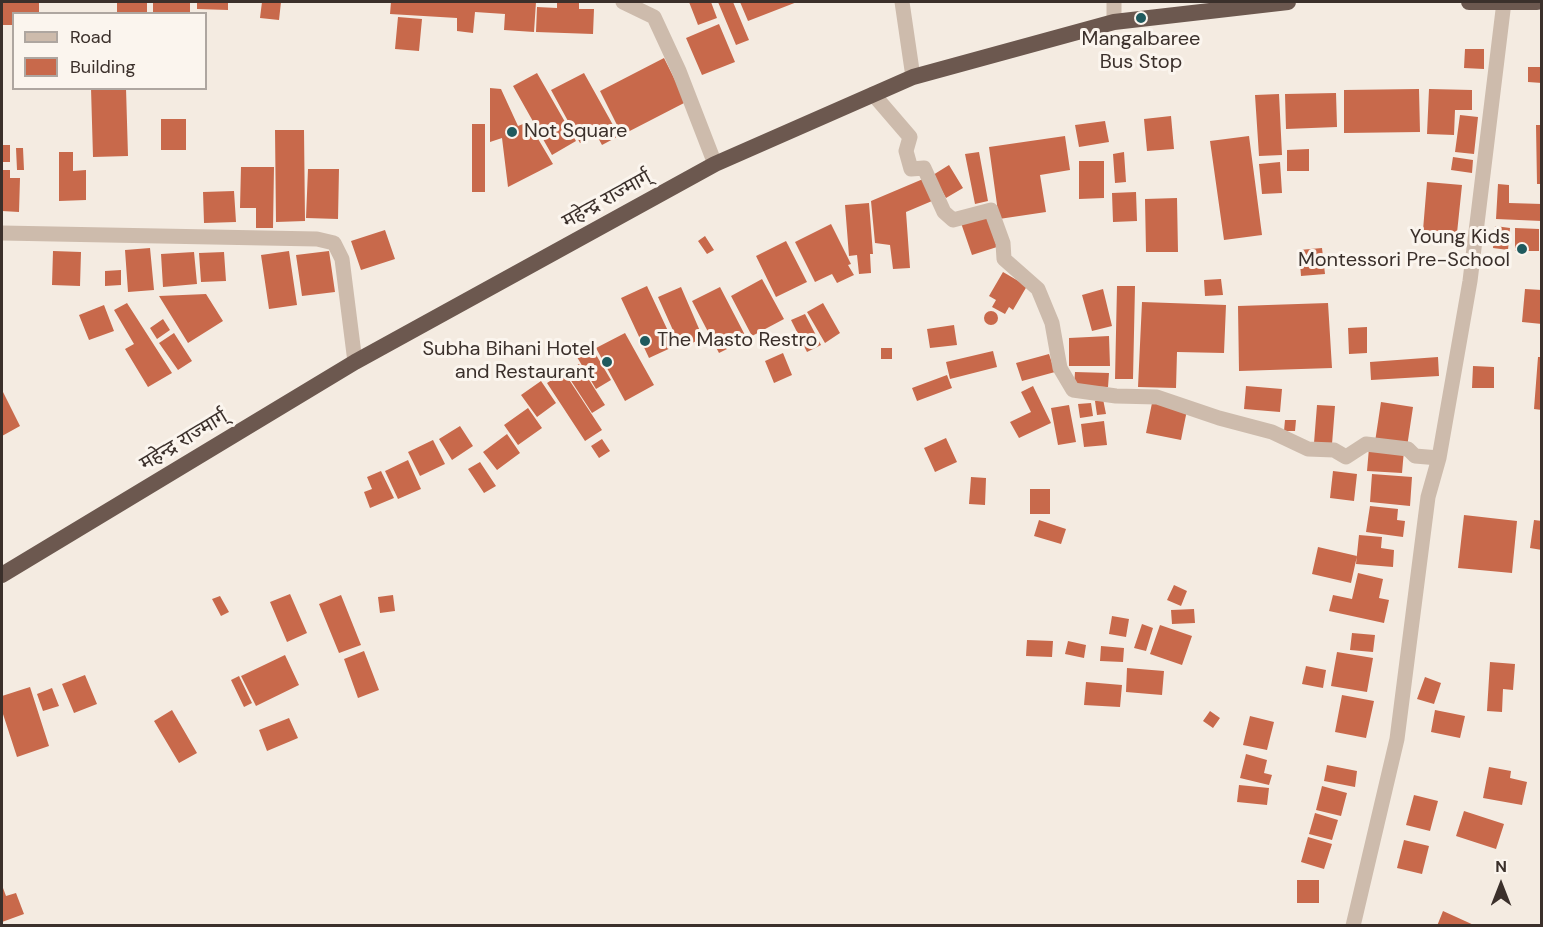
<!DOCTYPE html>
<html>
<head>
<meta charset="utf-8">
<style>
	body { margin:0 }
	#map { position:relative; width:1543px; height:927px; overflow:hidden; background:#f4ebe1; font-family:"DM Sans",sans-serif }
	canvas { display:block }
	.frame { position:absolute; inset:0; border:3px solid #3b302b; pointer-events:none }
	.legend { position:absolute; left:12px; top:12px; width:195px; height:78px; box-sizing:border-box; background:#fbf5ee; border:2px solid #aea6a0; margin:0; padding:8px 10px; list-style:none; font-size:18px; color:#3b302b }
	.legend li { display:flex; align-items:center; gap:12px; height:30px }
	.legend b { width:30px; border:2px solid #aea6a0 }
	.north { position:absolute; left:1471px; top:855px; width:60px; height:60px; -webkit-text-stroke:4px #fbf5ee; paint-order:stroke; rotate:0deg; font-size:16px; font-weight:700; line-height:24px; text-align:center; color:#3b302b }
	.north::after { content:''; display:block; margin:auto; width:21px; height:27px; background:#3b302b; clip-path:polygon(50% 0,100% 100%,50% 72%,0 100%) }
</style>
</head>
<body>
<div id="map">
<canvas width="1543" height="927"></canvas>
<div class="frame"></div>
<ul class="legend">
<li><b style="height:8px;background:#cdbbac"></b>Road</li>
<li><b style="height:16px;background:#c8694b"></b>Building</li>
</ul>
<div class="north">N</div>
</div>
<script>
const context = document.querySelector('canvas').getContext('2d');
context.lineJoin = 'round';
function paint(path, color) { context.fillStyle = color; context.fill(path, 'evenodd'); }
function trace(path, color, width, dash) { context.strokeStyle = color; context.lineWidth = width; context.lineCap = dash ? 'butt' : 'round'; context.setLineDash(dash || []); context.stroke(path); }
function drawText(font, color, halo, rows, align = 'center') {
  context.font = font + ' "DM Sans","Noto Sans Devanagari",sans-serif'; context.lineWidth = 6; context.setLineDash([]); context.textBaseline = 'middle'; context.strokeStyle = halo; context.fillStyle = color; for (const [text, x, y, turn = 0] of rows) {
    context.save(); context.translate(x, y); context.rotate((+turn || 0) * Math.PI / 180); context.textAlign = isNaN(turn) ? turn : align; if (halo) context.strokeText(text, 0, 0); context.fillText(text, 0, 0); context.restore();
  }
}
const building = new Path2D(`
	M3,2H39V14H14V25H3Z
	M117,2H147V14H117Z
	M153,2H190V14H153Z
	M197,2H228V10L197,9Z
	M262,2H281L279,20L260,18Z
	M391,2H536L534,32L504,30L505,14L475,12L473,33L457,31V18L390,14Z
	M557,2H579V9H594L593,34L536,32L537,7L557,8Z
	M689,2H711L717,18L698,25Z
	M718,2H733L749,40L736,45Z
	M740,2H797L748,21Z
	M398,17L422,19L419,51L395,49Z
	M719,24L735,62L702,75L686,38Z
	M1465,49H1484V69L1464,68Z
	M664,58L686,102L622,135L600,91Z
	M1528,67H1542V83L1528,82Z
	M537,73L576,141L552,155L513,86Z
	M584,73L613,125L610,126L617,137L602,145L596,134L580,143L551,90Z
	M91,88H126L128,156L93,157Z
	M490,88L501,89L518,126L528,122L553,164L508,187L502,138L490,142Z
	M1419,89L1420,132L1344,133V90Z
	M1429,89L1472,90V110H1455L1454,135L1427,134Z
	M1336,93L1337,127L1286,129L1285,94Z
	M1279,94L1282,155L1259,156L1255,95Z
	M1460,115L1478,117L1474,154L1455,152Z
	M1171,116L1174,149L1147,151L1144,119Z
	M161,119H186V150H161Z
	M1105,121L1109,142L1079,147L1075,125Z
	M472,124H485V192H472Z
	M1536,125H1542V184H1537Z
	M275,130H304L305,221L276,222Z
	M1065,136L1070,170L1040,175L1046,212L999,219L989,147Z
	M1249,136L1262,235L1224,240L1210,141Z
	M2,145H10V162H2Z
	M16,148H23L24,170H17Z
	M1309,149V171H1287V150Z
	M59,152H73V171L86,170V200L59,201Z
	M979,152L988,201L975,204L965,154Z
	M1124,152L1126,182L1115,183L1113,154Z
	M1453,157L1473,160L1472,173L1451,170Z
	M1079,161H1104V198L1079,199Z
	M1280,162L1282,193L1262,194L1259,164Z
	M949,165L963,188L946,198L933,175Z
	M241,167H274L273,228H256V208H240Z
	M308,169H339L338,219L306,218Z
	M2,170H10V178H20L19,212L2,211Z
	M923,179L932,201L906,212L910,268L893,269L890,245L875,243L871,201Z
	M1427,182L1462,185L1457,233L1423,230Z
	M1498,184L1509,185V203L1542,204V221L1496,219Z
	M234,191L236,222L204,223L203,192Z
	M1136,192L1137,221L1113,222L1112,193Z
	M1177,198L1178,252H1146L1145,199Z
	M869,203L873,254H870L871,273L859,274L857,255L849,256L845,205Z
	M986,215L997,247L972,255L961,223Z
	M831,224L851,264L848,265L854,275L837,283L832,274L815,282L795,242Z
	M1495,226L1510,228L1508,250L1493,248Z
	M1515,228L1539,229V251H1515Z
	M385,230L395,259L361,270L351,241Z
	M705,236L714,250L707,254L698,241Z
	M786,241L807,282L776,297L756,256Z
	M150,248L154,290L128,292L125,250Z
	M1322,248L1325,274L1301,276L1299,250Z
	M53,251L81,252L80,286L52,285Z
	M289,251L297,305L269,309L261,255Z
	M329,251L335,292L302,296L296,255Z
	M194,252L197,284L163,287L161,254Z
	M224,252L226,281L201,282L199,253Z
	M121,270V285L105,286V271Z
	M1003,272L1027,286L1013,310L1009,307L1005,314L992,307L996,300L989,296Z
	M762,279L784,319L752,336L731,296Z
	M1221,279L1223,295L1205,296L1204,280Z
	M647,286L675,346L649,358L621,298Z
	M1117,286H1135L1133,379H1115Z
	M681,287L703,338L681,348L658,297Z
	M720,287L747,339L719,353L692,301Z
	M1103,289L1112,326L1092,331L1082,295Z
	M1525,289L1542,290V324L1522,322Z
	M206,294L223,321L188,343L159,296Z
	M1142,302L1226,305L1224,353L1177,352L1176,388L1138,387Z
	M127,303L172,373L148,387L125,349L134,344L114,310Z
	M823,303L840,333L825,343L807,312Z
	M1328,303L1332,368L1239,371L1238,306Z
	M104,305L114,331L89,340L79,315Z
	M984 318a7 7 0 1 1 14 0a7 7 0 1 1-14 0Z
	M805,314L821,345L807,352L791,320Z
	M163,319L170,330L157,339L150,328Z
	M954,325L957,345L930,348L927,329Z
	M1367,327V353L1349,354L1348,328Z
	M174,333L192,361L178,370L159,343Z
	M625,333L654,385L625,401L596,348Z
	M1109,336L1110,366H1069V338Z
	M592,348L611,380L596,389L577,357Z
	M881,348H892V359H881Z
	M993,351L997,367L950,379L946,362Z
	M783,353L792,375L774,383L765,361Z
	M1049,354L1055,372L1022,381L1016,363Z
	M1438,357L1439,376L1371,380L1370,362Z
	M1538,357H1542V410L1534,409Z
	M579,364L605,405L592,413L566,373Z
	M1473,366L1494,367V388H1472Z
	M564,372L602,430L585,441L547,383Z
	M1075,372L1109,373L1108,387L1074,386Z
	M947,375L952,388L917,401L912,388Z
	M541,381L556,403L537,417L521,395Z
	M1033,386L1051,423L1019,438L1010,422L1031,412L1021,392Z
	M1246,386L1282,389L1280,412L1244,409Z
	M2,390L20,426L2,436Z
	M1103,399L1106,414L1097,415L1095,401Z
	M1381,402L1413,407L1407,447L1375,442Z
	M1091,403L1093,416L1080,418L1078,404Z
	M1152,403L1187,410L1181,440L1146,433Z
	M1069,405L1076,442L1058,445L1051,408Z
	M1317,405L1335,406L1332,444L1314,443Z
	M528,408L542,428L518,445L504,425Z
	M1285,420H1296L1295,431H1284Z
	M1104,421L1107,445L1084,447L1081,424Z
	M460,426L473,446L452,460L439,439Z
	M507,434L520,453L497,470L483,452Z
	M946,438L957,462L935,472L924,448Z
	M602,439L610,451L599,458L591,446Z
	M433,440L445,464L420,476L408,452Z
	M1369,448L1404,450L1402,473L1367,471Z
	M408,460L421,489L398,499L385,471Z
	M480,462L496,486L484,493L468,469Z
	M381,471L394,498L370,508L364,492L372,489L367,477Z
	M1333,471L1357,474L1354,501L1330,498Z
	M1372,474L1412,477L1410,506L1370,502Z
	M971,477L986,478L985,505L969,504Z
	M1030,489H1050V514H1030Z
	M1370,506L1398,509L1397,520L1405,521L1403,537L1366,532Z
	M1464,515L1517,521L1512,573L1458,568Z
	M1039,520L1066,529L1061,544L1034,536Z
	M1534,520L1542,521V550L1530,548Z
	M1359,535L1382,537L1381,548L1394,550L1393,567L1356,564Z
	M1318,547L1357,556L1351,583L1312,574Z
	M1358,573L1383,579L1379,598L1389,600L1384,623L1329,611L1333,595L1352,599Z
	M1174,585L1187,591L1181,606L1167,600Z
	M290,594L307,633L287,642L270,602Z
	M341,595L361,645L339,653L319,604Z
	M393,595L395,611L380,613L378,597Z
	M220,596L229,612L221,616L212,599Z
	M1194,609L1195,623L1172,624L1171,610Z
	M1112,616L1129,619L1126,637L1109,634Z
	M1142,624L1153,628L1146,651L1134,648Z
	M1160,625L1192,636L1182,665L1150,654Z
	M1352,633L1375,635L1373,652L1350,650Z
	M1027,640L1053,641L1052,657L1026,656Z
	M1068,641L1086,645L1084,658L1065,654Z
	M1101,646L1124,648L1123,662L1100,661Z
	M364,651L379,690L358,698L344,659Z
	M1337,652L1373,658L1367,692L1331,686Z
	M285,655L299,685L256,706L241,676Z
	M1490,662L1515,664L1513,690L1503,689L1502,712L1487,711Z
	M1306,666L1326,670L1323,688L1302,684Z
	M1127,668L1164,671L1162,695L1126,692Z
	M85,675L97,704L74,713L62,684Z
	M239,676L252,703L244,707L231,680Z
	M1425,677L1441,683L1434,704L1417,699Z
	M1086,682L1122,685L1120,707L1084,705Z
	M30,687L49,746L17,757L2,711V696Z
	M52,688L59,706L43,711L37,694Z
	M1342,695L1374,701L1366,738L1335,732Z
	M172,710L197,753L179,763L154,721Z
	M1435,710L1465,716L1460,738L1431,732Z
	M1210,711L1220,718L1213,728L1203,721Z
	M1250,716L1274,722L1267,750L1243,745Z
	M289,718L298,738L267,751L259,730Z
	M1246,754L1267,760L1264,773L1272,775L1269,785L1240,778Z
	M1327,765L1357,771L1355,787L1324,781Z
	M1489,767L1511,771L1510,778L1527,782L1522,805L1483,798Z
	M1239,785L1269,788L1267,805L1237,802Z
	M1322,786L1347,793L1341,816L1316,810Z
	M1414,795L1438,801L1430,831L1406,825Z
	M1464,811L1504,824L1496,849L1456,836Z
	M1315,813L1338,820L1332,840L1309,834Z
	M1308,837L1332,844L1324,869L1301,862Z
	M1404,840L1429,846L1422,874L1397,868Z
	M1297,880H1319V903H1297Z
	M3,888L6,896L16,893L24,914L2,922V889Z
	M1443,911L1476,926H1437Z`);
const minor = new Path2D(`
	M623,2L654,17L679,71L715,164
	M902,2L913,77
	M1114,2V22
	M873,94L910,137L906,151L911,169L924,168L944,212L953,220L991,210L1003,243L1004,259L1038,289L1052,323L1060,368L1073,390L1116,396L1157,397L1219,418L1272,432L1308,449L1334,450L1346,457L1366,444L1408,449L1415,456L1439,458
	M2,233L317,239L334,243L342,259L355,362
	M1353,926L1397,739L1428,497L1439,458L1470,281L1504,2`);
const trunk = new Path2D(`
	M1469,2H1537
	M2,575L355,362L715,164L913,77L1114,22L1288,2`);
const markers = [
	[1141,18,6,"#1f5a5e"],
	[512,132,6,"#1f5a5e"],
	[1522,249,6,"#1f5a5e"],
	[645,341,6,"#1f5a5e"],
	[607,362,6,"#1f5a5e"]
];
const poiNames = [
	["Mangalbaree",1141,40,"center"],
	["Bus Stop",1141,63,"center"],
	["Not Square",524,132],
	["Young Kids",1510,238,"right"],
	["Montessori Pre-School",1510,261,"right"],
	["The Masto Restro",657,341],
	["Subha Bihani Hotel",595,350,"right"],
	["and Restaurant",595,373,"right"]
];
const streetNames = [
	["महेन्द्र राज्मार्ग्",607,200,-29],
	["महेन्द्र राज्मार्ग्",184,441,-31]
];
paint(building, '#c8694b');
trace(minor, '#cdbbac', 15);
trace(trunk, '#6c584f', 16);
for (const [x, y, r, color] of markers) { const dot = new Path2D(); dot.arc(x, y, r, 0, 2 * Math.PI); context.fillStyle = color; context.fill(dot); trace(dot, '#fbf5ee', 2); }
drawText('20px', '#3b302b', '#fbf5ee', poiNames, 'left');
drawText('20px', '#3b302b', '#fbf5ee', streetNames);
</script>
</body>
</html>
